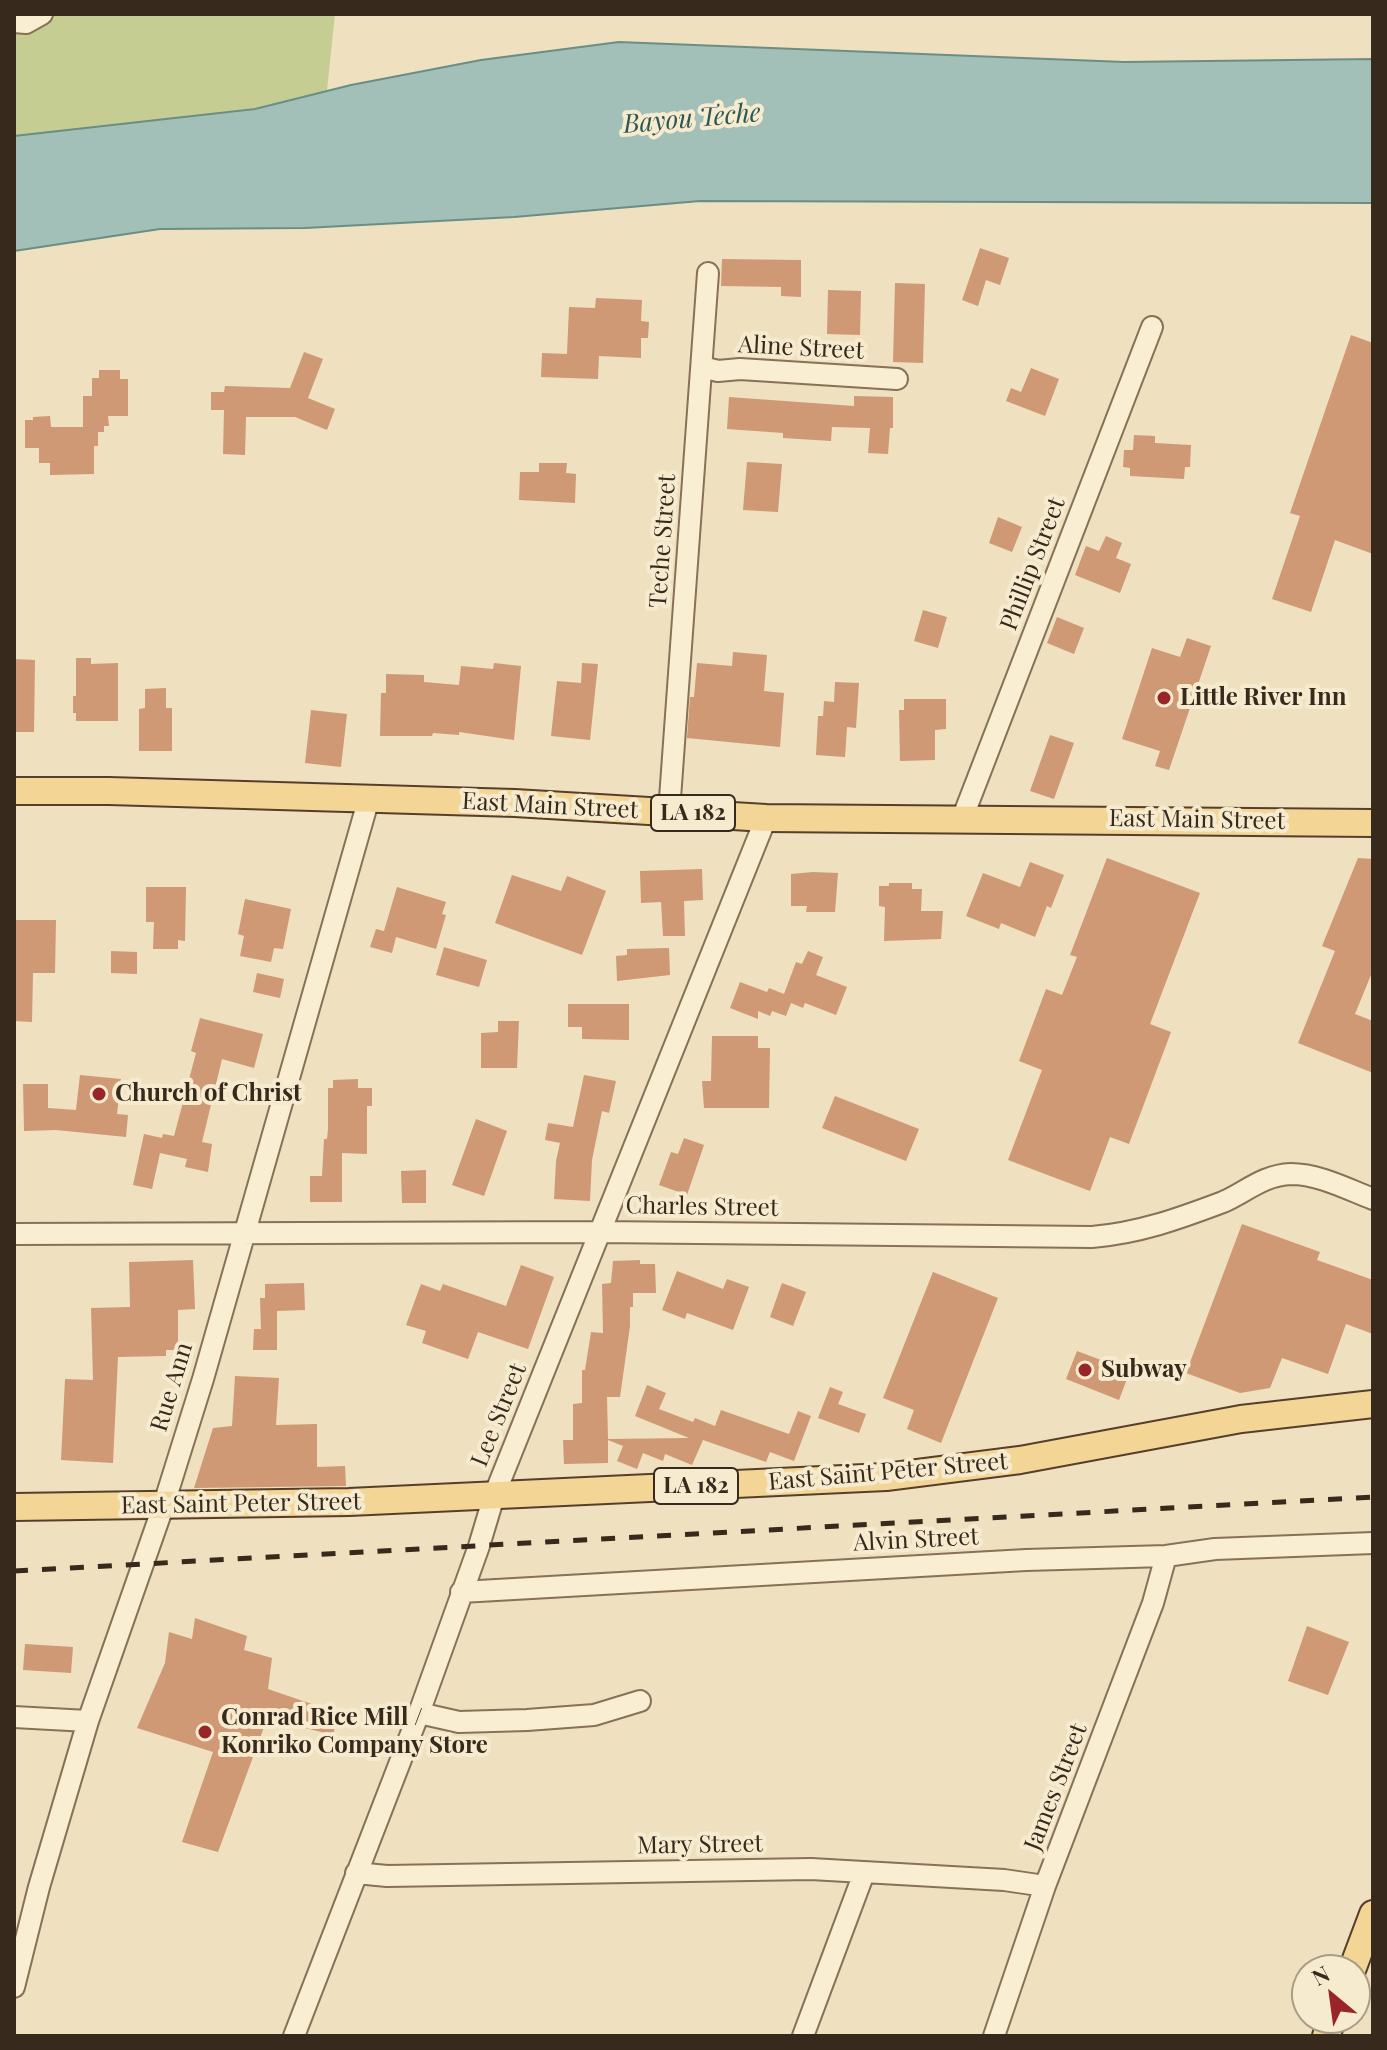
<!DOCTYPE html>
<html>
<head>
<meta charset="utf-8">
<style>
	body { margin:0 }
	#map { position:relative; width:1387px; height:2050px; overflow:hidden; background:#efe0bf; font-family:"Playfair Display",serif }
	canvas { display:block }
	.frame { position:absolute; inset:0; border:16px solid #37291c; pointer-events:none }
	.north { position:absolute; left:1291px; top:1954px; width:80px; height:80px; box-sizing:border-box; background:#f6eacf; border:2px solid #aa9d87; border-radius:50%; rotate:331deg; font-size:22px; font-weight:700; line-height:32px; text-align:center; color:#37291c }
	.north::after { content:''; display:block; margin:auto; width:28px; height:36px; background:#982628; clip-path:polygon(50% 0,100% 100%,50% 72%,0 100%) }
</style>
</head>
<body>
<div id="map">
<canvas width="1387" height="2050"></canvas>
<div class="frame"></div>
<div class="north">N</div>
</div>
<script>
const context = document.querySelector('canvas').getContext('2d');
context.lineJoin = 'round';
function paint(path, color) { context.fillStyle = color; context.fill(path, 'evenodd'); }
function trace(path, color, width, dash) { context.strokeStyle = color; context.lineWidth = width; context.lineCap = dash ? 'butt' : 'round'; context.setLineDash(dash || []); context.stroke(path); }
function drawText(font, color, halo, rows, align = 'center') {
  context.font = font + ' "Playfair Display",serif'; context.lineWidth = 8; context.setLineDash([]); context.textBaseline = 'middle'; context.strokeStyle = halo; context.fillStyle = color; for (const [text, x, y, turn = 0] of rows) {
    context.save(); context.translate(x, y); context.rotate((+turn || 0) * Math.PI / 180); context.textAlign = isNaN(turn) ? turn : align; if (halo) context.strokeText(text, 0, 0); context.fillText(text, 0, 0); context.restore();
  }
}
const green = new Path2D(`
	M14,14H335L326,100L14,136Z`);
const water = new Path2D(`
	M619,42L1124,62L1373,59V203L700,201L514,217L305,228L160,229L14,251V136L255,109L351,85L481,60Z`);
const building = new Path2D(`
	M980,248L1009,258L1000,285L986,280L978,306L962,300Z
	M722,259L801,260V297L781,296V287L721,286Z
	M895,283L925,284L923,363L893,362Z
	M828,290L861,291L860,335L827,334Z
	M596,298L642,300L641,321L649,322L648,338H641V358L599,356L598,379L541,377L542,353L567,354L569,307L595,308Z
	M1351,335L1373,343V554L1335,540L1311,612L1272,599L1300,516L1290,513Z
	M304,352L323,359L308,398L335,409L327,430L295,417H246L245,455L223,454L224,410H211V392H224L225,386L290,388Z
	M1031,368L1059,379L1045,416L1006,401L1011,388L1021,392Z
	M99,370H120V379H128V416H108L109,426H104V432H98V446H94V474L50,475V463H39V448H25V420H33V417L50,416L51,427H83V396H92V378H99Z
	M854,396L893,397V428H890L888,454L868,453L870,428L832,427L831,441L783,438V433L727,429L729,397L854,406Z
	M1134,435L1155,436V443L1191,445L1190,467H1185L1184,479L1130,476V468L1123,467L1124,450H1133Z
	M747,462L782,464L778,512L743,510Z
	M539,463H567L566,473L576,474L575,503L519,500L520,472H539Z
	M998,517L1022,527L1012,552L989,543Z
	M1106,536L1122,543L1116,558L1131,564L1120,593L1075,575L1086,546L1099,551Z
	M923,610L947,617L938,648L914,641Z
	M1057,617L1084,628L1074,654L1047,643Z
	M1187,638L1211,646L1169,770L1155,766L1160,751L1122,739L1152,648L1180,657Z
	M733,652L767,655L764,691L784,693L780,747L687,738L690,697H694L697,663L732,666Z
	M76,658H91V664L118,663V721H76V713H73V696H76Z
	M14,659L35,660L34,732H14Z
	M494,663L521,666L514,740L459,732V735L433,733L432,736H380L381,693H386V674L424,675V682L459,685L461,666L493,669Z
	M582,663L598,664L590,740L551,736L557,681L581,683Z
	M835,682L859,683L856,728L847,727L845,757L816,755L818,716H823L824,701L834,702Z
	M166,688V708H172V751H139V709L145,708V689Z
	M904,699H946V729L935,730V760L900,761L899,710H904Z
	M311,710L347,714L341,767L305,763Z
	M1050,735L1074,743L1054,799L1030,791Z
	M1107,858L1200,893L1150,1024L1171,1032L1129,1144L1110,1137L1090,1191L1008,1160L1042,1070L1019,1061L1046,989L1062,995L1077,957L1070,955Z
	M1358,858L1373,859V970L1355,1014L1373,1021V1073L1298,1043L1335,951L1322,946Z
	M1030,862L1064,875L1051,908L1047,906L1035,937L1001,923L999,929L966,916L983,873L1020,887Z
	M702,869L703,900L684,901L685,936H663L661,902L641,903L640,871Z
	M813,872L838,873L835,912H806L807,906H791V874Z
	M512,875L561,891L567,876L606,891L582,955L495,923Z
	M889,883H912V889H922L921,911H943L941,939L884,941L885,907L879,906V886H889Z
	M146,887H186L185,941L178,940V949H153L154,922H146Z
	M397,887L446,902L442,914L446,915L436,949L396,937L392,953L370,947L376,929L384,931Z
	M245,899L291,909L283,949L274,948L271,962L240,956L244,936L238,934Z
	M14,920H56L55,973H33L32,1022L14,1021Z
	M444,947L487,960L479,987L436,975Z
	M669,948L670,975L617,981L616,956L627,955V949Z
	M111,951L137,952V974L111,973Z
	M808,951L823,957L816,975L847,987L836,1015L805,1003L803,1008L791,1003L786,1016L772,1011L770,1016L758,1011V1019L730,1008L740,982L767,992L769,988L784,994L796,962L802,964Z
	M257,973L284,979L280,998L253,992Z
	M568,1004H629V1040L582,1039V1027H568Z
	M200,1018L263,1034L254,1068L222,1059L202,1142L212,1144L208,1172L185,1167L187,1159L160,1153L152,1189L133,1185L144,1134L162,1138L163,1134L174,1136L196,1053L191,1051Z
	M498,1021H519L517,1068H481V1033L498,1032Z
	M712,1036H758V1048H770L769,1108H704L702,1081H711Z
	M80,1075L121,1079L117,1114L128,1115L126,1137L56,1130L24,1131L23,1084H48V1108L76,1110Z
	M584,1075L616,1081L609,1113L602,1111L592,1160L590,1201L554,1199L556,1161L560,1143L545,1140L548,1123L573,1127Z
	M358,1079V1088H372V1106H367V1154L342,1153V1202H310V1176H322L324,1139H327L328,1129V1088H333V1080Z
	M835,1096L919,1129L906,1161L822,1128Z
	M476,1119L507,1131L484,1196L452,1185Z
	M684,1138L704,1145L687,1195L659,1185L671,1152L678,1154Z
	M426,1170V1203H402L401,1171Z
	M1242,1224L1320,1252L1317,1260L1373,1280V1334L1346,1324L1328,1374L1282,1358L1270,1388L1240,1393L1186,1373Z
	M193,1260L195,1309L178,1310V1350H166V1356L118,1357L113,1463L61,1460L65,1379L93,1380L91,1308L130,1307L129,1262Z
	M640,1260V1264H655L656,1293H633V1307H630V1326L620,1397H607L608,1439L689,1438L635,1416L647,1385L666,1393L659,1409L693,1422L695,1418L715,1426L721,1410L789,1434L798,1411L811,1416L794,1461L770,1452L766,1462L703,1440L692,1465L665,1454L663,1461L643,1453L637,1469L617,1461L623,1446L608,1440V1463L564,1464L563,1440H573V1404L582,1403V1370H585L591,1332L603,1333L602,1284L611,1283L613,1261Z
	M521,1265L554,1277L528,1349L478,1332L468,1359L422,1343L426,1331L406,1325L421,1284L440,1291L443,1284L506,1306Z
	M677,1271L723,1289L727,1279L749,1287L733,1330L687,1313L685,1319L662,1310Z
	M933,1272L998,1298L941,1443L907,1429L914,1410L883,1398Z
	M304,1283L305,1310L277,1311V1350H253L254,1329H261L260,1298H265V1284Z
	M782,1283L806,1292L793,1326L770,1317Z
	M1077,1351L1130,1371L1119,1400L1066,1379Z
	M235,1376L279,1378L276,1425L317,1424V1467L345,1466L346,1486L194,1488L213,1428L232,1426Z
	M830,1387L843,1392L838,1404L866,1414L859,1433L818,1418Z
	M195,1618L247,1636L244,1650L272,1658L268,1689L335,1712L334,1735L267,1719L218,1852L182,1842L213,1752L137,1728L165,1663L169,1632L192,1639Z
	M1307,1626L1349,1642L1328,1695L1288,1681Z
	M25,1644L73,1647L71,1673L23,1670Z`);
const minor = new Path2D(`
	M14,22L26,23L42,14
	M702,367L718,371L740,369L897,379
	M669,812L708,273
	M962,819L1152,327
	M14,1234L599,1232L1092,1237C1139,1233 1178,1219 1223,1202C1246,1192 1263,1175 1291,1174C1319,1174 1347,1189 1373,1199
	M461,1592L1026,1560L1166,1556L1215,1549L1373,1543
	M419,1713L459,1722L527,1720L594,1715L640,1701
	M14,1717L88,1721
	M356,1873L387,1876L811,1869L1004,1880L1045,1886
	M14,1987L39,1887L88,1721L163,1507L203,1379L369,798
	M294,2036L419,1713L479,1546L494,1496L766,818
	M803,2036L864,1873
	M994,2036L1045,1886L1153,1603L1166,1556`);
const major = new Path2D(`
	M14,791H109L515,803L766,818L1373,823
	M14,1507L349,1502L886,1477L1020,1460L1241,1419L1373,1404
	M1352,1970L1373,1914
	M1326,2036L1333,2018`);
const rail = new Path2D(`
	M14,1571L1373,1497`);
const markers = [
	[1164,698,8,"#982628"],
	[99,1094,8,"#982628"],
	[1085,1370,8,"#982628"],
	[205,1732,8,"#982628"]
];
const shields = [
	[693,813,84],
	[696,1486,84]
];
const shieldNames = [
	["LA 182",693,813],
	["LA 182",696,1486]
];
const streetNames = [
	["Aline Street",801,348,3],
	["Teche Street",663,541,-86],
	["Phillip Street",1033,564,-69],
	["East Main Street",550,806,3],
	["East Main Street",1197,820,1],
	["Charles Street",702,1207,1],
	["Rue Ann",172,1387,-73],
	["Lee Street",499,1415,-68],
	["East Saint Peter Street",888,1472,-5],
	["East Saint Peter Street",241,1504,-1],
	["Alvin Street",916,1540,-3],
	["James Street",1056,1787,-69],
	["Mary Street",700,1845,-1]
];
const poiNames = [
	["Little River Inn",1180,698],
	["Church of Christ",115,1094],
	["Subway",1101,1370],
	["Conrad Rice Mill /",221,1718],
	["Konriko Company Store",221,1746]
];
const waterNames = [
	["Bayou Teche",692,119,-5]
];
paint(green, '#c6cd93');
paint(water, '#a2c0b7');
trace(water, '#6a8e85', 2);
paint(building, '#ce9974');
trace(minor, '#877157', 24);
trace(major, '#553f2c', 30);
trace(minor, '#f9edd2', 20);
trace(major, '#f3d595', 26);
trace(rail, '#37291c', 5, [14, 14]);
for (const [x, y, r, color] of markers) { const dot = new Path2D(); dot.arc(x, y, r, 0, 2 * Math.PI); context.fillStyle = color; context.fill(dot); trace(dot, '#f6eacf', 3); }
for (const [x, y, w] of shields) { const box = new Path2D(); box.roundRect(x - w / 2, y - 18, w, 36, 6); context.fillStyle = '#f6eacf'; context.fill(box); trace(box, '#37291c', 2); }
drawText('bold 22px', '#37291c', null, shieldNames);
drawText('24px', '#37291c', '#f6eacf', streetNames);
drawText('bold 24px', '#37291c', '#f6eacf', poiNames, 'left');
drawText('italic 26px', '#2b5754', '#f6eacf', waterNames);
</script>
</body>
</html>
